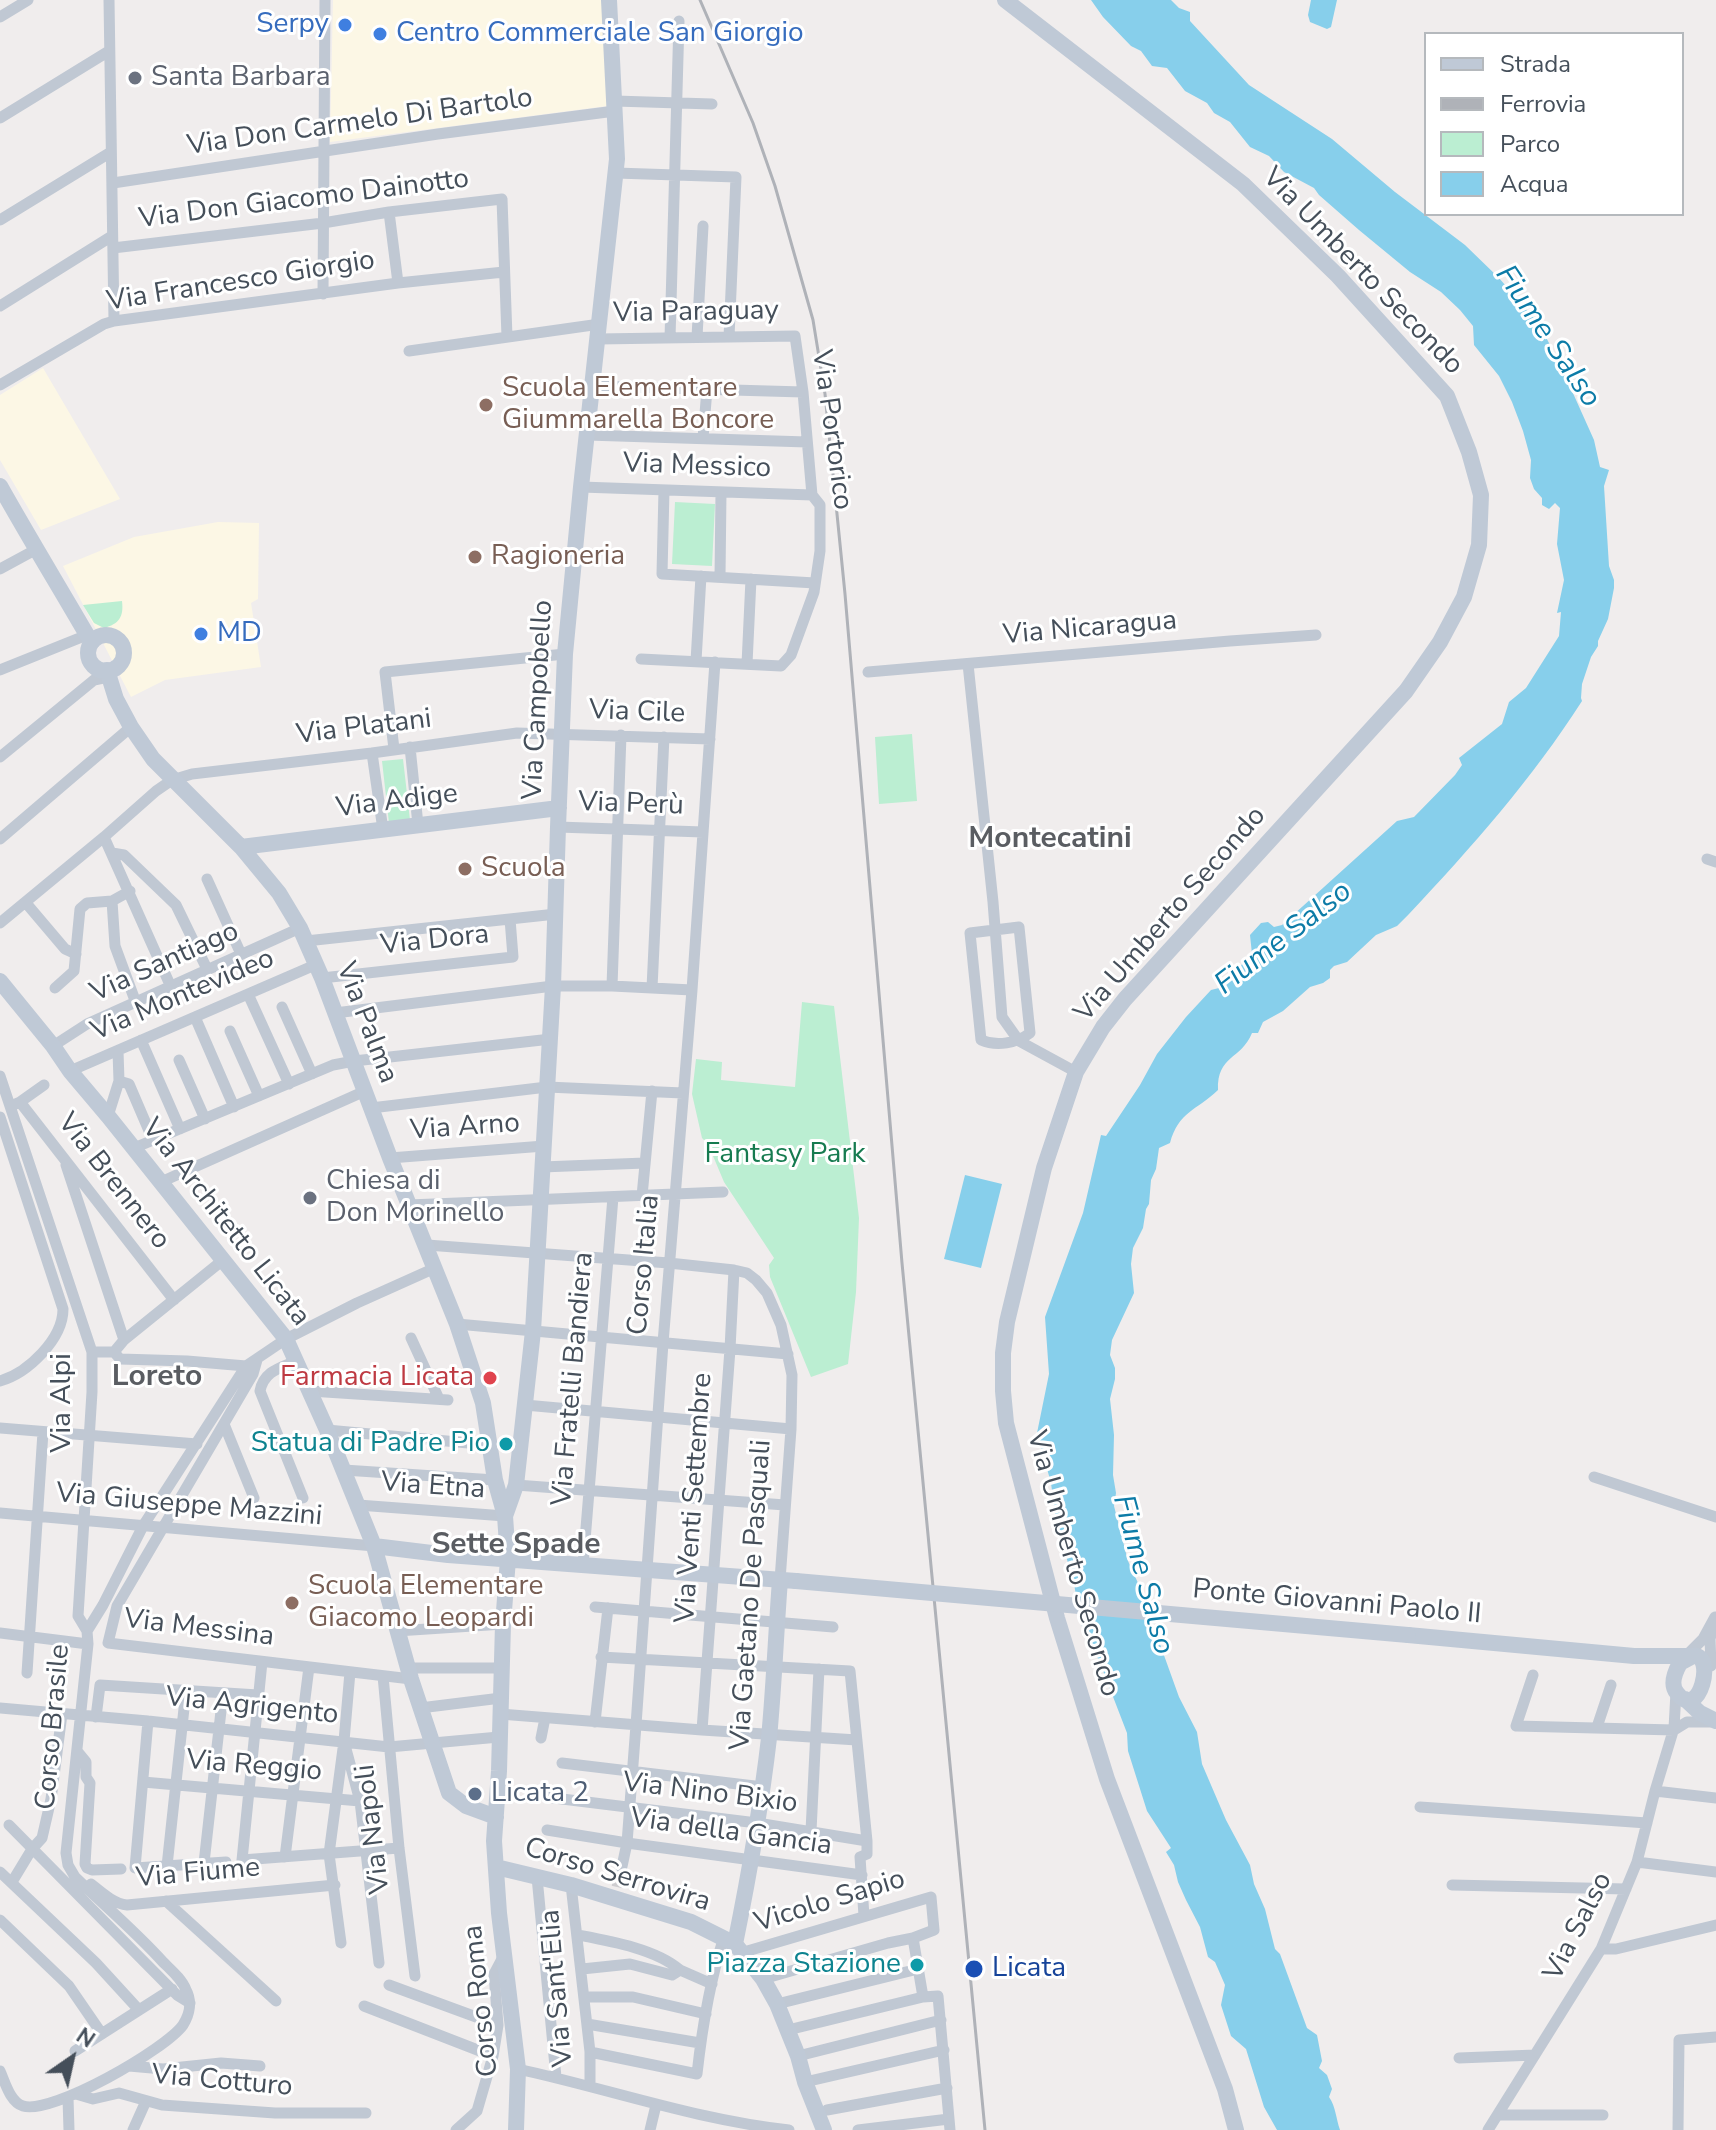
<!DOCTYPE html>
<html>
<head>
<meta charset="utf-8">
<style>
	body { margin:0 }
	#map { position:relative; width:1716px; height:2130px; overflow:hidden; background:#f0eded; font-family:"Nunito Sans",sans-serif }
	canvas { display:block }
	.legend { position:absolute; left:1424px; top:32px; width:260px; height:184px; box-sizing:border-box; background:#fff; border:2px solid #b5b9bd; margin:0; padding:10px 14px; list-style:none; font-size:24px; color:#454f5a }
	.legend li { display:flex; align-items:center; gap:16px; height:40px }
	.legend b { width:40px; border:2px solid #b5b9bd }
	.north { position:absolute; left:32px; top:2018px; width:80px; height:80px; -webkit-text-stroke:6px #fff; paint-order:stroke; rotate:34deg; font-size:22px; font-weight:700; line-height:32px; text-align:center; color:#454f5a }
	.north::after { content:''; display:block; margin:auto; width:28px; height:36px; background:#454f5a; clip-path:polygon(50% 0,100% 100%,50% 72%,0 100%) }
</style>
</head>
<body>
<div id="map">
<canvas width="1716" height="2130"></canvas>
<ul class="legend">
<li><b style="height:10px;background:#bfc9d6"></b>Strada</li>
<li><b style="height:10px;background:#afb2b8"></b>Ferrovia</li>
<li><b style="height:22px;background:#bbeed2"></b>Parco</li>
<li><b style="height:22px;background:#87cfeb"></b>Acqua</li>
</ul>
<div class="north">N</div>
</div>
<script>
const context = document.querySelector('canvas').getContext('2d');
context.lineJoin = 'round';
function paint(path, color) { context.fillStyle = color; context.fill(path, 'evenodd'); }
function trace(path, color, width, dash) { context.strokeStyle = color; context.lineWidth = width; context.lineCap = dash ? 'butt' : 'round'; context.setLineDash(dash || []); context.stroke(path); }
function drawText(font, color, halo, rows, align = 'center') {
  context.font = font + ' "Nunito Sans",sans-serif'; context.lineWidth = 6; context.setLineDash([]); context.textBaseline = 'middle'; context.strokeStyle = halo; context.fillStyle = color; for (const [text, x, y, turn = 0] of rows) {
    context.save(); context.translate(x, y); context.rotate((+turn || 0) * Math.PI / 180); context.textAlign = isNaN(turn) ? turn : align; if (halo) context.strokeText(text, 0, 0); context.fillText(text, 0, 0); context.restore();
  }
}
const commercial = new Path2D(`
	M333,0H606L607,106L330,142Z
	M43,368L120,499L41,530L0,460V395Z
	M218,522L259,523L258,599L251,603L261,667L165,680L131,697L63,566L134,537Z`);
const green = new Path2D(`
	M675,502L715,504L712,566L672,564Z
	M122,601C124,617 119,624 104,628L94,623L83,605Z
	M912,734L917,801L879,804L875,737Z
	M403,759L410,820L389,823L382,761Z
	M802,1002L834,1006L859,1218L856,1292L848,1364L811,1377L770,1277L769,1265L774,1258L724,1182L708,1144L702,1138L692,1094L696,1059L722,1062L721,1080L795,1087Z`);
const water = new Path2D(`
	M1091,0H1171L1179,8L1190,12V21L1249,85L1332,139L1395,192L1465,245L1499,278L1539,324L1559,362L1594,440L1600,467L1609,470L1604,486L1609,566L1614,580V588L1608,619L1598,641V646L1591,657L1582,684L1581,698L1582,701C1532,779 1472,847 1409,914L1397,926L1376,935L1347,962L1334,966L1330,970V978L1323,983L1310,987L1283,1011L1263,1022L1258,1033H1252C1241,1060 1217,1055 1218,1090C1196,1111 1179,1111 1170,1143L1159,1148L1156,1169L1151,1180L1149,1204L1146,1209L1143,1228L1133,1248L1131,1264L1134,1293L1112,1340L1110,1355L1115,1368V1379L1110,1399L1114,1435L1113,1475L1116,1493L1114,1506L1128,1561L1138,1583L1179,1697L1197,1732L1202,1764L1226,1820L1250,1865L1254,1884L1265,1909L1275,1949L1280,1954L1307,2028L1317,2035L1322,2061L1319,2068L1327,2075L1332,2089L1329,2097C1336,2107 1336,2119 1340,2130H1277L1264,2107L1246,2049L1231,2036L1221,2005L1225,1985L1215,1962L1208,1957L1200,1927L1186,1900L1178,1882L1174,1865L1166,1852L1171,1848L1147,1811L1128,1751L1127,1733L1100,1663L1081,1624L1074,1584L1056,1521L1051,1483L1037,1433L1049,1374L1045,1317L1083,1213L1101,1135L1106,1136L1140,1085L1157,1054L1186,1017L1211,990L1219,988L1252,954L1250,935L1261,923L1268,922L1274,927L1282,925L1397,821L1414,817L1455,775L1462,765L1459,758L1502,724L1509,702L1526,688L1559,636L1561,612L1557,613L1564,580L1557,544L1560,508L1555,503L1549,509L1542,505V498L1534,489L1530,478L1531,460L1523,431L1512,402L1499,376L1474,345L1473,326L1460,310L1441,292L1410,272L1359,230L1319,195L1314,188L1284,172L1269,156L1250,147L1230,122L1214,113L1207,103L1185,91L1167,68L1152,66L1141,51L1131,46L1103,17Z
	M1311,0H1337L1331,27L1327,29L1310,22L1308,15Z
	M965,1175L1002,1184L981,1268L944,1259Z`);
const streetTunnel = new Path2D(`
	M617,1887L621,1871`);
const street = new Path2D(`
	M109,0L114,321
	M0,17L28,0
	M615,101L712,104
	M0,118L109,51
	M616,173L736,177L729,337
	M113,183L438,134L615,111
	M389,212L398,283
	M0,220L111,152
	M113,248L323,223L389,212L502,199L507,337
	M323,294L325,0
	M0,306L112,236
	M697,337L703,226
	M670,338L679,21
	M598,339L795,336L803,392L812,495L820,505V551L814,592L791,655L781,666L641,659
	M409,351L600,324
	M0,385L104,324L114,321L398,283L504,272
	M592,386L803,392
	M587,435L807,442
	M703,438L707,389
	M581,487L812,495
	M664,490L662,574L815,583
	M0,569L35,550
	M720,577L721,492
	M696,661L701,576
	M747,664L751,579
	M968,664L993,902L1002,1017L1019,1041L1076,1072
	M0,670L87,635
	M868,672L1230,641L1316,635
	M410,747L418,825
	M394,749L385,672L565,654
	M372,753L383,830
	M0,757L94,680L108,677
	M558,827L703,832
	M104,837L171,987
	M0,839L131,727
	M112,853L124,855L176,905L207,969
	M1707,859L1716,862
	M207,879L241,954
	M130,891L112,901L115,946L136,1003
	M26,903L65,949L76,954
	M0,923L104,837L156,791L172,780L192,774L372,753L517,733L710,739
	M1019,927L1030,1033C1017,1043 997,1047 981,1040L970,933Z
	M306,941L556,914
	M322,978L513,957L510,919
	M612,986L621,735
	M55,988L74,971L80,909L87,903L112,901
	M652,988L664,737
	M248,994L289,1084
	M282,1007L312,1074
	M335,1013L553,986H612L692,990
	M195,1017L234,1107
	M230,1031L259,1096
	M141,1040L180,1129
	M53,1046L87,1024L300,928
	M179,1060L205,1119
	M70,1071L315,965
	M0,1076L92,1352V1392L78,1616L87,1631
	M119,1081L129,1084L153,1140
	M20,1102L44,1085
	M11,1106L20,1102L174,1300
	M371,1108L547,1087L683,1093
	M108,1116L119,1081L118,1051
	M0,1117L63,1309C63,1339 28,1373 0,1381
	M134,1148L333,1065L354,1061L551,1039
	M390,1158L544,1146
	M66,1165L124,1340
	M542,1167L645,1163
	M161,1182L365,1091
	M642,1196L652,1091
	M409,1205L723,1192
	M427,1245L669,1263L734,1270L747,1273L756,1280L767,1293L781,1325L792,1375L791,1429L780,1580
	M457,1324L788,1354
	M411,1338L439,1399
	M92,1352H114L124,1340L223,1260
	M114,1352L120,1359L187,1361L246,1366
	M257,1360L253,1374L117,1606L108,1643L411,1679
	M296,1361C280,1368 264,1371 260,1391L303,1498
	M310,1391L448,1400
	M525,1405L791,1429
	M224,1424L254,1498
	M0,1428L197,1444
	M327,1430L490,1445
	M344,1470L495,1480
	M1594,1477L1716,1517
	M516,1485L785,1505
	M358,1505L505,1516
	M0,1513L374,1546
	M583,1565L613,1197
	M595,1607L833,1627
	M397,1631L503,1624
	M0,1633L88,1644
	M601,1657L850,1671L867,1841V1854L860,1857L864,1916
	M1684,1658L1703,1639L1715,1617
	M262,1662L242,1860L399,1848
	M1711,1666L1710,1639L1713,1627
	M408,1668H502
	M27,1673L43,1432
	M1533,1675L1516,1726L1674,1730L1687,1722H1711
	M383,1676L399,1848L415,1976
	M0,1708L148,1721L389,1747L499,1737
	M420,1708L501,1698
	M500,1714L702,1730L857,1740
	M96,1717L100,1685L258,1695
	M148,1721L135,1868L226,1862
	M595,1722L608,1608
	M1597,1727L1611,1685
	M702,1730L730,1349L734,1270
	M541,1738L545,1718
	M346,1749L360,1801L379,1963
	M77,1751L86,1762V1777L90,1783L85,1864L87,1868L92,1870L121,1869
	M562,1763L763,1787
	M143,1782L360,1801
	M1655,1791L1716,1798
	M546,1797L757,1823L867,1841
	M1420,1807L1647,1823
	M9,1825L177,1995L190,2003
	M547,1830L627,1843L862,1875
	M811,1831L819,1669
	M285,1857L309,1667
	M1637,1862L1716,1872
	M204,1863L223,1693
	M167,1866L186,1690
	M621,1871L627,1843L636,1725L663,1343L692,990L715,662
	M0,1872L96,1963L139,2010
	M537,1877L556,2077
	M12,1882L32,1849L42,1838L51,1799L62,1714
	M91,1884C101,1892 114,1904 127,1905L335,1885
	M571,1885L590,2052V2086
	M1452,1885L1626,1889
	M166,1901L276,2001
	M0,1920L69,1986L102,2034
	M578,1935C610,1941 656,1949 680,1970
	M913,1938L923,1997
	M341,1943L329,1854L344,1741L350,1672
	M1601,1949H1616L1716,1925
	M744,1952L931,1897L934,1930L913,1938L888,1943L763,1979
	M582,1969L630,1964L672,1975L680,1970L712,1984
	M389,1985L498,2025
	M584,1997H633L706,2014
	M777,2004L918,1969
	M364,2006L493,2056
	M587,2024L700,2043
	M788,2030L923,1997L938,1996L950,2130
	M75,2051L172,1989
	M590,2052L697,2074C702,2029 710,1980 724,1937
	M798,2056L941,2020
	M1459,2058L1535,2055
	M129,2066L163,2069L221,2063L260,2066
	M518,2069C609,2089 697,2120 789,2130
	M0,2071C5,2082 10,2102 23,2106C52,2115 166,2049 183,2025C190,2014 192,2001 186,1990C182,1979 171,1970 163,1962C136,1932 104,1905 75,1877L68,1865L66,1853L88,1644L87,1631L103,1605L143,1526L246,1366L286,1339L357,1303L435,1268
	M805,2082L944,2050
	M76,2094L93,2099L119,2093L162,2105L275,2113H366
	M68,2098L69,2130
	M827,2110L947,2088
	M1498,2115H1603
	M133,2130L146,2101
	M456,2130L477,2111L493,2056L498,2025L494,1974L503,1957
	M650,2130L656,2105
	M858,2130L949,2119
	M1488,2130L1601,1949L1637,1862L1655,1791L1674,1728L1676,1692
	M1678,2130L1679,2040L1716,2037`);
const secondary = new Path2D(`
	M1005,0L1243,184L1338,276L1447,396L1469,452L1481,495L1479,545L1464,597L1440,642L1406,691L1125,999L1103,1027L1076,1072L1044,1168L1007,1322L1003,1353V1391L1006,1423L1057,1618L1107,1779L1225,2089L1236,2130
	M0,486C28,536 58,585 87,635L93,641
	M88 653a18 18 0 1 1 36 0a18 18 0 1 1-36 0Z
	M107,670L116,699L131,727L153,759L241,847L279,893L300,928L322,978L390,1158L457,1324L483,1403L495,1480L505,1516L508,1559L503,1624L499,1771L494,1841L499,1913L518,2069L516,2130
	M241,847L559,808
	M0,981L53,1046L70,1071L108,1116L286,1339L327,1430L374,1546L411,1679L449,1793L466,1806L496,1817
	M505,1516L516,1485L533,1331L553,986L558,827L565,654L581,487L617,159L609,0
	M374,1546L448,1555L796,1581
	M1408,1635L1634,1656H1693
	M1693,1656C1716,1652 1700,1723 1677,1693C1670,1685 1675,1672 1680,1663Z
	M1685,1699L1700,1713L1716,1721
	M496,1867L571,1885L691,1922L735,1944L763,1979L777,2004L798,2056L805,2082L824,2130
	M735,1944C749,1875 761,1807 769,1738C774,1686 776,1632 780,1580`);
const rail = new Path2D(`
	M700,0L753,123L775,186L813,320L825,394L845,594L902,1263L985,2130`);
const secondaryBridge = new Path2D(`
	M796,1581L1408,1635`);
const markers = [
	[345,25,8,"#3f7fe0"],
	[380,34,8,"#3f7fe0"],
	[135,78,8,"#6b7280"],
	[486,405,8,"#8d6e63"],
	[475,557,8,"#8d6e63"],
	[201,634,8,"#3f7fe0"],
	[465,869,8,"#8d6e63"],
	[310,1198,8,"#6b7280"],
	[490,1378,8,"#e0444e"],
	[506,1444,8,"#0f9aa8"],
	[292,1603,8,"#8d6e63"],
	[475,1794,8,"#5c6f8a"],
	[917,1965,8,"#0f9aa8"],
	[974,1969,10,"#1a4fb4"]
];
const shopNames = [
	["Serpy",329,25,"right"],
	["Centro Commerciale San Giorgio",396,34],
	["MD",217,634]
];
const worshipNames = [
	["Santa Barbara",151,78],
	["Chiesa di",326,1182],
	["Don Morinello",326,1214]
];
const streetNames = [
	["Via Don Carmelo Di Bartolo",360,123,-8],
	["Via Don Giacomo Dainotto",304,200,-7],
	["Via Umberto Secondo",1362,272,46],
	["Via Francesco Giorgio",241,282,-9],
	["Via Paraguay",696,313,-1],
	["Via Portorico",831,430,82],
	["Via Messico",697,467,2],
	["Via Nicaragua",1090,629,-5],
	["Via Campobello",539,700,-87],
	["Via Cile",637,713,2],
	["Via Platani",364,728,-7],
	["Via Adige",397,802,-7],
	["Via Perù",631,805,2],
	["Via Umberto Secondo",1171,915,-49],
	["Via Dora",435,941,-6],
	["Via Santiago",165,963,-24],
	["Via Montevideo",183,996,-23],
	["Via Palma",366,1023,69],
	["Via Arno",465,1128,-4],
	["Via Brennero",113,1182,52],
	["Via Architetto Licata",225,1223,52],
	["Corso Italia",645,1265,-85],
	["Via Fratelli Bandiera",574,1379,-85],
	["Via Alpi",63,1403,-90],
	["Via Etna",433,1487,4],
	["Via Venti Settembre",695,1498,-86],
	["Via Giuseppe Mazzini",189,1506,5],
	["Via Umberto Secondo",1072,1564,74],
	["Via Gaetano De Pasquali",752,1595,-86],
	["Ponte Giovanni Paolo II",1337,1603,5],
	["Via Messina",199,1629,7],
	["Via Agrigento",252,1707,6],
	["Corso Brasile",54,1727,-85],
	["Via Reggio",254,1767,5],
	["Via Nino Bixio",710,1794,7],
	["Via Napoli",374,1829,-97],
	["Via della Gancia",731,1833,8],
	["Via Fiume",198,1874,-5],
	["Corso Serrovira",617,1876,17],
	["Vicolo Sapio",830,1902,-17],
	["Via Salso",1579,1927,-63],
	["Via Sant'Elia",558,1988,-95],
	["Corso Roma",482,2001,-96],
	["Via Cotturo",222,2082,5]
];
const educationNames = [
	["Scuola Elementare",502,389],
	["Giummarella Boncore",502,421],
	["Ragioneria",491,557],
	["Scuola",481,869],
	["Scuola Elementare",308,1587],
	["Giacomo Leopardi",308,1619]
];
const parkNames = [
	["Fantasy Park",785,1155]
];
const healthNames = [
	["Farmacia Licata",474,1378]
];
const cultureNames = [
	["Statua di Padre Pio",490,1444],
	["Piazza Stazione",901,1965]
];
const serviceNames = [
	["Licata 2",491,1794]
];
const transitNames = [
	["Licata",992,1969]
];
const waterNames = [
	["Fiume Salso",1547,337,56],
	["Fiume Salso",1284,939,-38],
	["Fiume Salso",1142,1575,75]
];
const neighbourhoodNames = [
	["Montecatini",1050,840],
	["Loreto",157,1378],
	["Sette Spade",516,1546]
];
paint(commercial, '#fcf7e5');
paint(green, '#bbeed2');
paint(water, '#87cfeb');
trace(streetTunnel, '#cecdd0', 11, [11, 5.5]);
trace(street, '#c0c8d3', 11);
trace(secondary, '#bfc9d6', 16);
trace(rail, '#afb2b8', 3);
trace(secondaryBridge, '#bfc9d6', 16);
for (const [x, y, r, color] of markers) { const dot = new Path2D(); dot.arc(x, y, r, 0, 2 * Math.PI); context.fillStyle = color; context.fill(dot); trace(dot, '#fff', 3); }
drawText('28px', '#366cbe', '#fff', shopNames, 'left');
drawText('28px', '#5b616d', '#fff', worshipNames, 'left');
drawText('28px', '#454f5a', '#fff', streetNames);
drawText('28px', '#785e54', '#fff', educationNames, 'left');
drawText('28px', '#167b50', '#fff', parkNames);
drawText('28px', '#be3a42', '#fff', healthNames, 'right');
drawText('28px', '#0d838f', '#fff', cultureNames, 'right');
drawText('28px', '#4e5e75', '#fff', serviceNames, 'left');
drawText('28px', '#164399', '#fff', transitNames, 'left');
drawText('italic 30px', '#0c7ba7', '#fff', waterNames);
drawText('bold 30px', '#5a5d62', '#fff', neighbourhoodNames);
</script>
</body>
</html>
